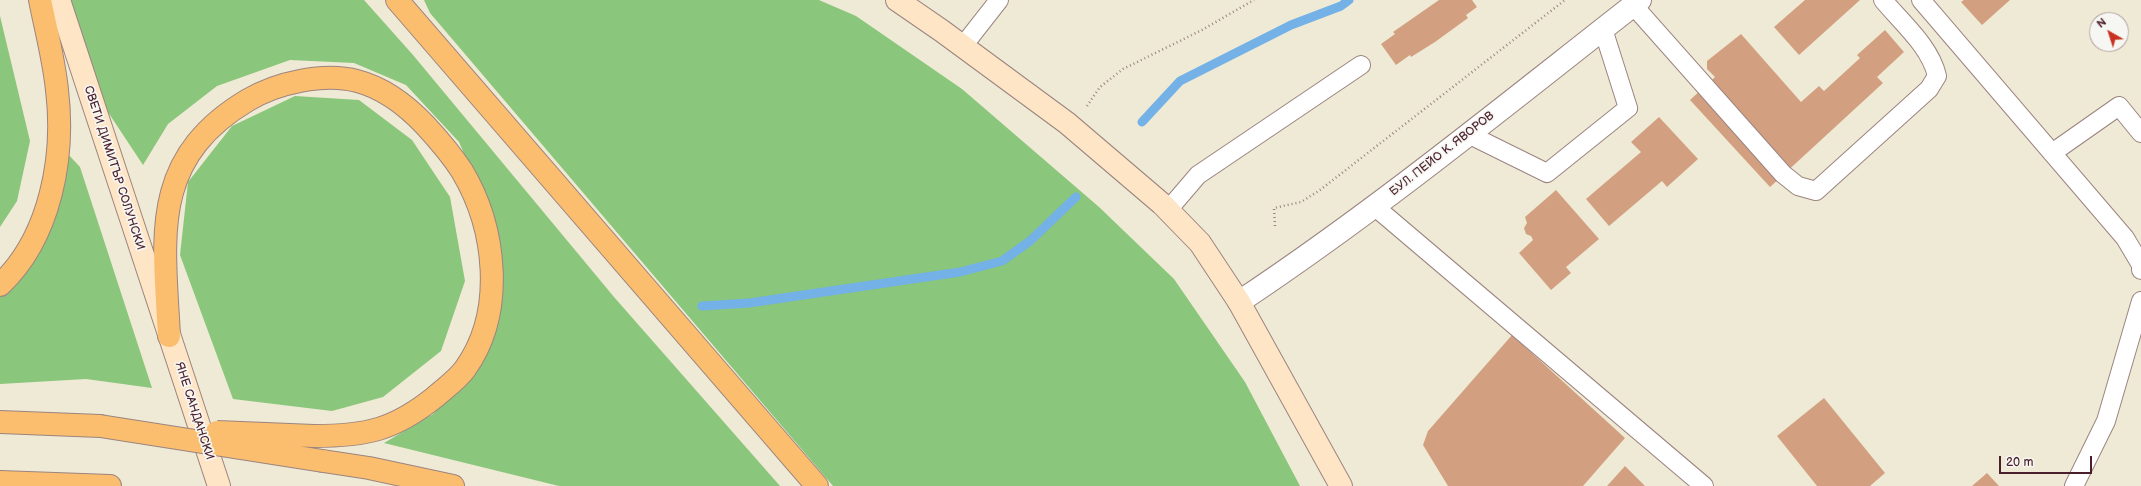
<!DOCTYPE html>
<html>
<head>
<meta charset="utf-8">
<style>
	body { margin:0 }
	#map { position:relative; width:2141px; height:486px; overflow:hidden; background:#efead5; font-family:"Balsamiq Sans",sans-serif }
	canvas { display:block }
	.north { position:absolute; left:2089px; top:12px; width:40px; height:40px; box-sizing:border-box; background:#f6f6f2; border:1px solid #b1a0a2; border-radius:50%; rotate:321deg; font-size:11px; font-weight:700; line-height:16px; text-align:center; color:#4a1f2b }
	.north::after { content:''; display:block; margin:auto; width:14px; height:18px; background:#c8321e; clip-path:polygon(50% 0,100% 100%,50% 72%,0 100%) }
	.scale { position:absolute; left:1999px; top:456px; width:93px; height:18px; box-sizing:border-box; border:2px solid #4a1f2b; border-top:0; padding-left:5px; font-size:12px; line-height:14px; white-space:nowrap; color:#4a1f2b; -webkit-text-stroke:3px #f6f6f2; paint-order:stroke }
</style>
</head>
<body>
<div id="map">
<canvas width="2141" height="486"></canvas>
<div class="north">N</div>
<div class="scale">20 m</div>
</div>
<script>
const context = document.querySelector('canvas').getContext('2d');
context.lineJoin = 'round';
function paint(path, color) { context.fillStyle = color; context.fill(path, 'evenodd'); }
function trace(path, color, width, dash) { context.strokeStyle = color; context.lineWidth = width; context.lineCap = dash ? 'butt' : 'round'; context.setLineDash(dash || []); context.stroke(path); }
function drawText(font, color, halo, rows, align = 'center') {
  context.font = font + ' "Balsamiq Sans",sans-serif'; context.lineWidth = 3.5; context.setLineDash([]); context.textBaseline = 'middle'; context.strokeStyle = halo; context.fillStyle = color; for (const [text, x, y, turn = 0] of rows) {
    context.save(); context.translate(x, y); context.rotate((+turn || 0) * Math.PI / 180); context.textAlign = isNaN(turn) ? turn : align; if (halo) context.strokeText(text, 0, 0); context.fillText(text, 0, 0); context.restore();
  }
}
const green = new Path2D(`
	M71,0H364L413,55L614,297L780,486H559L384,443L433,414L483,357L491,216L459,142L406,85L354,63L290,60L217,86L168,124L143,165L104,106Z
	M424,0H819L856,16L962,89L1099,207L1174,279L1245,382L1300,486H833L430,13Z
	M0,16L30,141L17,201L0,227Z
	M295,96L359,100L412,140L450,197L465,281L441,351L383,397L332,411L233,399L180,255L188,182L232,126Z
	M67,153L80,167L152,388L86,379L0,384V295Z`);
const stream = new Path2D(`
	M1142,122L1180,81L1291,25L1341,6L1349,0
	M702,306L749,303L960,272L1002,261L1030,241L1076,197`);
const building = new Path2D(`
	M1439,0H1472L1477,7L1466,15L1468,18L1435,42L1411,57L1410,55L1396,65L1381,44L1395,34L1393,32Z
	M1805,0H1860L1799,55L1774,27Z
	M1964,0H2010L1982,25L1961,2Z
	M1885,30L1904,52L1877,77L1883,83L1770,187L1690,100L1715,77L1707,69V61L1741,34L1801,102L1819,86L1824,91L1860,58L1857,55Z
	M1659,117L1698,159L1667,187L1662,181L1609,226L1586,199L1641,152L1631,142Z
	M1556,190L1599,239L1566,267L1571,273L1551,290L1519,253L1533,240L1531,236L1526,234L1524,228L1527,223L1525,217Z
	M1512,335L1625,438L1583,486H1448L1423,445L1428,431Z
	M1824,398L1885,473L1870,486H1817L1777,436Z
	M1625,466L1645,486H1607Z
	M1987,473L1999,486H1972Z`);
const path = new Path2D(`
	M1087,106L1100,87L1123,69L1202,30L1254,0
	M1275,226L1274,208L1301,202L1320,190L1565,0`);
const service = new Path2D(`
	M1921,0L2125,238L2141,265V270
	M1633,5L1783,174L1798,186L1816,191L1929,89L1937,76C1930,46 1902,23 1883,0
	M963,46L999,0
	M1468,134L1547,173L1628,108L1603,29
	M2052,153L2119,106L2141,133
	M1374,206L1704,486
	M1168,210L1198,175L1361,65
	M2074,486L2106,421L2141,301`);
const tertiary = new Path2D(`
	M1239,302C1379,209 1508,103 1640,0`);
const secondary = new Path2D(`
	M59,0L219,486
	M897,0L942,31L1067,123L1162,204L1200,243L1239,302L1341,486`);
const primary = new Path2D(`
	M397,0L817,486
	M0,285C51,237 65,156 57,90C54,60 46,30 40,0
	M169,336C164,237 149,159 248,100C277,83 324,72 357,81C384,88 406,105 425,125C438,139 451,154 462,171C496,228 506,312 465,369C457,380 445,388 435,397C394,430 366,436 314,436
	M0,422L100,426
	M323,461L369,468L453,486
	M0,482L110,486`);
const primaryBridge = new Path2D(`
	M100,426L323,461
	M217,432L314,436`);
const streetNames = [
	["БУЛ. ПЕЙО К. ЯВОРОВ",1442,154,-38],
	["СВЕТИ ДИМИТЪР СОЛУНСКИ",114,168,72],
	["ЯНЕ САНДАНСКИ",194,411,72]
];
paint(green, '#8ac67b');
trace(stream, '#73b1e6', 9);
paint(building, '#d2a080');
trace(service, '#9c8480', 20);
trace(tertiary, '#9c8480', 24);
trace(secondary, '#9c8480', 24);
trace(primary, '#9c8480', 24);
trace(path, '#9c8480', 2.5, [1, 3]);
trace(service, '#fff', 18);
trace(tertiary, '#fff', 22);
trace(secondary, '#fde5c5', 22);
trace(primary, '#fabe6e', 22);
trace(primaryBridge, '#9c8480', 24, []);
trace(primaryBridge, '#fabe6e', 22);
drawText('12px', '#4a1f2b', '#f6f6f2', streetNames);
</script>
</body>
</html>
